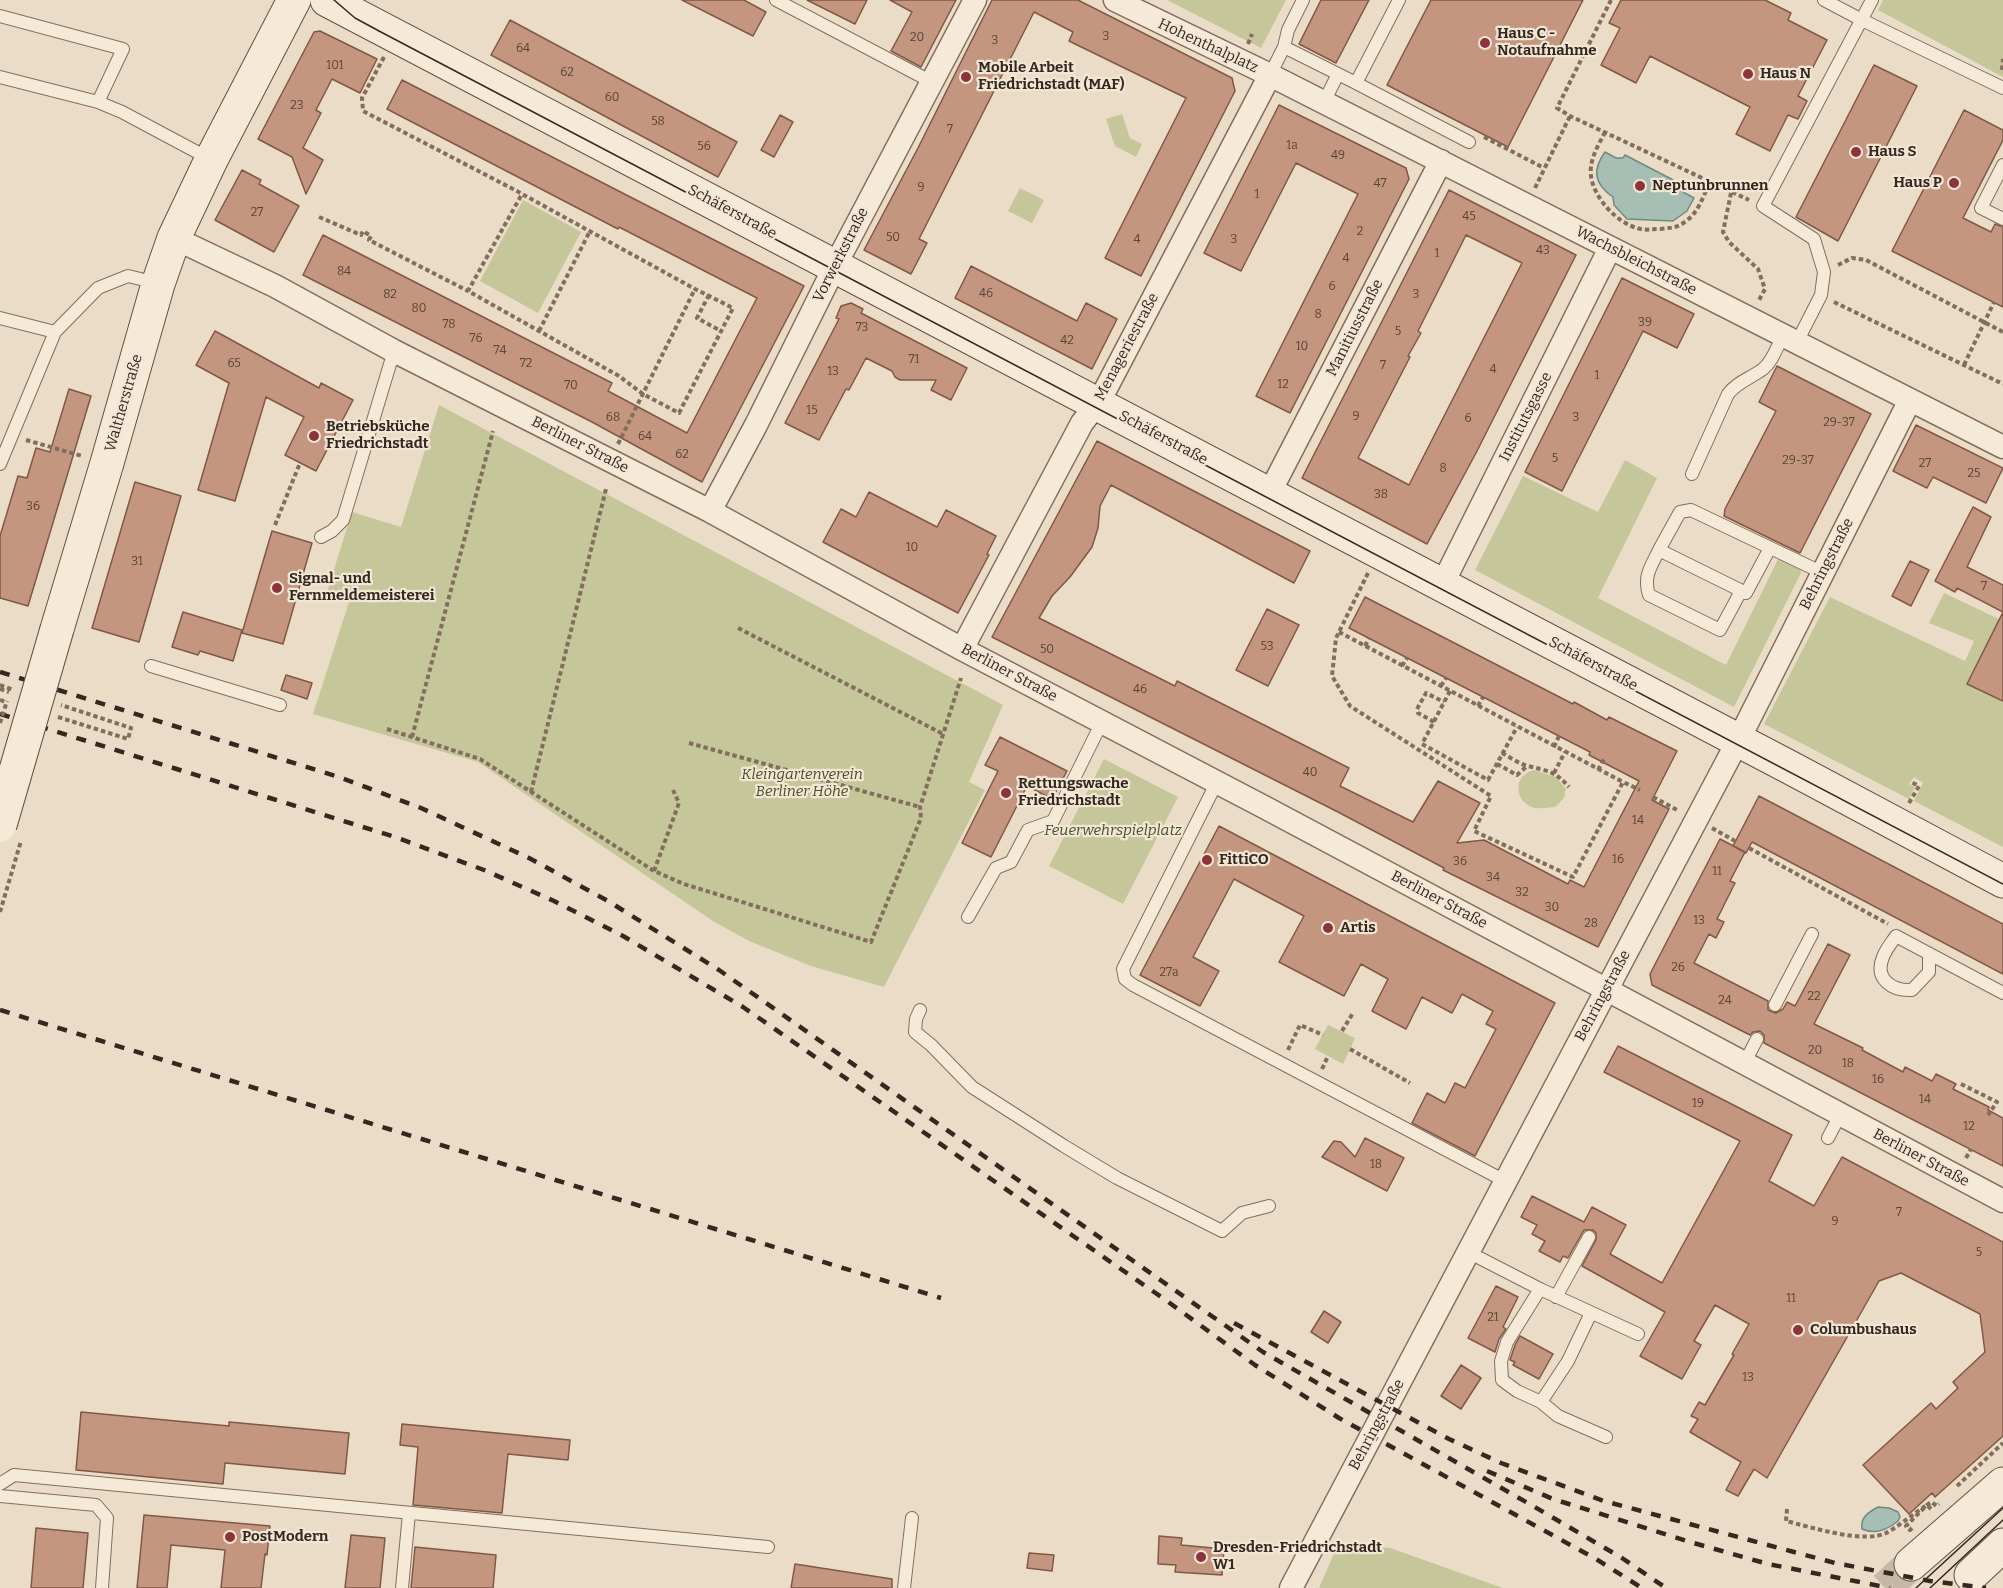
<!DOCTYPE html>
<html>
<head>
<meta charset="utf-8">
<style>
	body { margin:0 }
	canvas { display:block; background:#eadcc6 }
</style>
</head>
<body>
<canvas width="2003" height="1588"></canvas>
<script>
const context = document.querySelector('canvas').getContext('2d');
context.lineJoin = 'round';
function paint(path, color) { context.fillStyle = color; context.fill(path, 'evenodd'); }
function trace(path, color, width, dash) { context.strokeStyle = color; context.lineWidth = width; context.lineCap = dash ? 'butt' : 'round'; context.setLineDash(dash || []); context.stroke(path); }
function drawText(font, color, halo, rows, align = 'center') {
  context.font = font + ' Bitter,serif'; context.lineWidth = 4.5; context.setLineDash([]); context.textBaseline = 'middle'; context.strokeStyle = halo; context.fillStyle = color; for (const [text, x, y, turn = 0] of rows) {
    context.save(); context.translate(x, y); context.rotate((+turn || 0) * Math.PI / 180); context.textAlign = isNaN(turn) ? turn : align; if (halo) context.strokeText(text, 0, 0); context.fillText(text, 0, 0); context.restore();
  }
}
const green = new Path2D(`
	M1167,0H1286L1261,48Z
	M1883,0H2003V77L1878,10Z
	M1122,114L1130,138L1142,144L1136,157L1115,146L1106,119Z
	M1020,188L1044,200L1032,223L1008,211Z
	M523,200L581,232L538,313L480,281Z
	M439,405L1003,705L969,782L985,790L884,987L811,966L749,941L713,921L478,762L313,714L349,602L326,595L352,512L401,527Z
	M1625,460L1657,478L1598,598L1726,665L1784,547L1799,555L1801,573L1734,707L1475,570L1523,476L1598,512Z
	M1944,593L2003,621V847L1914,801L1923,783L1914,777L1909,784L1915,787L1909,799L1764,724L1830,597L1965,661L1974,641L1929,623Z
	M1104,759L1178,797L1123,904L1049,866Z
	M1534,770L1556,777L1566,789L1564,798L1555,807C1549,807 1542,809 1535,808C1514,803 1512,775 1534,770Z
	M1328,1025L1355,1038L1343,1064L1315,1049Z
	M1339,1542L1390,1548L1503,1588H1319Z`);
const water = new Path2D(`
	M1605,152L1616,158H1623L1625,155L1679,183L1683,192L1694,198L1687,211L1673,221L1627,219L1614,205L1613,197C1594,184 1592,170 1605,152Z
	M1878,1507L1889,1508L1898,1512L1900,1517L1898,1521C1887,1530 1875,1535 1862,1529C1860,1517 1869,1512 1878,1507Z`);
const building = new Path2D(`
	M682,0H744L766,12L753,36Z
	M807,0H867L855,24Z
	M890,0H956L921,67L891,51L912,12Z
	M992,0H1078L1232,78L1235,91L1141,276L1105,258L1186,98L1069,41L1073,32L1034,12L919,239L927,243L911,274L864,250L918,148Z
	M1321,0H1369L1336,63L1299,44Z
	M1431,0H1583L1508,147L1387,85Z
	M1621,0H1765L1791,13L1788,20L1827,40L1798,96L1807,101L1798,119L1788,115L1770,151L1736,134L1750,107L1650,56L1636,83L1601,65L1620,28L1609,23Z
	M510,20L737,142L718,177L491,55Z
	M320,31L377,59L360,93L332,79L316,110L321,113L303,148L323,160L306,194L292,157L258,139L314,32Z
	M1874,65L1917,86L1838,241L1796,217Z
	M402,80L804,286L702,482L592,422L303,275L323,235L612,383L608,391L687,433L757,298L619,227L618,229L387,109Z
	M1279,105L1406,168L1409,179L1290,413L1256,396L1358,194L1296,163L1241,271L1204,253Z
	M1964,110L2003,130V140L1963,218L1991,232L1995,224L2003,227V307L1892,251Z
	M780,115L793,122L774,157L761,150Z
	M242,170L261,180L259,184L299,206L274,252L215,220Z
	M1449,190L1576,255L1476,453L1427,544L1302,478ZM1466,235L1522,263L1409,485L1358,458L1410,357L1408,356L1421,333L1418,331Z
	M971,266L1077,321L1086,303L1117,319L1092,369L955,298Z
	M1622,278L1694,314L1677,348L1643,331L1562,491L1525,472Z
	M851,303L863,309L861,313L967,368L951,400L931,390L936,380H900L895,377L892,371L866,358L849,390L846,389L819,440L785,423L839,319L836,318L841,306Z
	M215,331L319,388L321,383L353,400L316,471L285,455L304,417L266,397L235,501L198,490L229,383L196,365Z
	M1777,366L1871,414L1800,553L1724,516L1725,509L1776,411L1759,402Z
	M69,389L91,396L28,606L0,598V536L18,476L27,478L36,448L50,452Z
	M1916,425L2003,468L1986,503L1933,477L1927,488L1893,471Z
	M1097,441L1310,551L1294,583L1111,485L1100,506L1098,528L1092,547L1070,577L1052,596L1039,618L1175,686L1177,681L1349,768L1340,786L1413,822L1438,781L1480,803L1457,843L1484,840L1568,884L1570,880L1584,887L1639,781L1589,755L1590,752L1349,628L1365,597L1573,704L1574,702L1607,720L1609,717L1677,751L1652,800L1669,809L1598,947L1443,870L1444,868L1338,812L992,637Z
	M135,482L181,496L139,642L92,628Z
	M869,492L937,527L946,510L996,536L987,554L989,555L958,613L823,542L841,509L856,517Z
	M1973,507L1991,517L1967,567L2003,585V701L1967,684L2003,612L1957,588L1955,592L1935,581Z
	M272,531L312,543L283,644L242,633Z
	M1910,561L1929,570L1911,606L1892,596Z
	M1267,609L1299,625L1268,686L1236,670Z
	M183,612L242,630L233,661L200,651L198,655L172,647Z
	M286,675L312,683L307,699L281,690Z
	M1000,737L1067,771L1052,799L1027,786L991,857L962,843L998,771L985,765Z
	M1759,796L2003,924V974L1752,842L1746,853L1733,846Z
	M1219,826L1555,1003L1475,1156L1412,1123L1427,1093L1445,1103L1455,1083L1465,1088L1496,1029L1486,1024L1493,1011L1462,994L1452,1013L1422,997L1406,1029L1372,1011L1388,979L1361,964L1344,996L1279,962L1304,916L1234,879L1193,957L1219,971L1200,1006L1140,975Z
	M1720,839L1745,852L1730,881L1735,883L1717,919L1724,922L1716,938L1709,934L1694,963L1768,1001V1010L1776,1013L1783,1009L1787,1002L1795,1006L1828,944L1850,955L1814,1024L1863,1048L1862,1050L1903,1072L1905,1067L1932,1081L1936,1074L1956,1084L1953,1089L1989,1107L1988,1110L2003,1118V1166L1764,1043V1035L1760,1031L1753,1032L1750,1035L1652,985L1650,974Z
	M1618,1046L1792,1135L1769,1181L1814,1206L1842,1157L2003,1242V1436L1935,1497L1932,1493L1909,1514L1863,1465L1931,1403L1936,1409L1958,1388L1953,1382L1985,1352L1980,1314L1901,1273L1879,1281L1767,1478L1754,1469L1738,1496L1726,1490L1741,1462L1690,1432L1698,1419L1691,1416L1699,1402L1705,1405L1734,1355L1732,1354L1749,1324L1715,1305L1694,1341L1701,1345L1682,1379L1640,1356L1665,1312L1582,1266L1596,1240V1233L1593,1230H1584L1568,1258L1563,1256L1560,1262L1539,1251L1545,1241L1532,1234L1537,1225L1521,1217L1532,1196L1584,1222L1592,1207L1626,1225L1610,1254L1662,1283L1740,1141L1604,1072Z
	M1365,1138L1404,1158L1387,1191L1322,1157L1334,1141L1341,1142L1355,1157Z
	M1496,1286L1518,1297L1503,1327L1506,1329L1499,1339L1495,1352L1468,1338Z
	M1324,1311L1341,1322L1328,1343L1311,1332Z
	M1520,1336L1553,1354L1539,1379L1513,1365L1515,1362L1510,1360L1515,1345Z
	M1461,1365L1481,1378L1461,1409L1441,1396Z
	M81,1412L229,1426V1422L349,1433L345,1474L225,1463L223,1484L76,1470Z
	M402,1424L570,1440L568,1460L508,1454L502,1513L413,1505L418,1447L400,1445Z
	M144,1515L270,1526L267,1555L265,1554L261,1588H221L225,1550L171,1545L167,1588H137Z
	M36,1528L88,1533L83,1588H31Z
	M351,1535L385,1538L380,1588H345Z
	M1159,1536L1182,1538L1181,1545L1224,1549L1222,1575L1175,1572L1176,1565L1158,1564Z
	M415,1547L496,1555L493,1588H411Z
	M1029,1553L1054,1555L1052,1571L1027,1568Z
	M795,1564L892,1579V1588H791Z`);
const secondaryTunnel = new Path2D(`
	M1885,1588L1911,1564`);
const path = new Path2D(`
	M1611,0L1557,108L1570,116L1749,200
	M1248,44L1252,34
	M384,57L362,98L363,111L513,189L695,289L733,308L679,413L643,394L619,376L468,291L522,194
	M2002,70L2003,59
	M1605,132C1598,146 1589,160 1591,176C1594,198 1616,222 1637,228C1645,231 1652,229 1660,229C1670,228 1678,228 1686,221C1699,212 1703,196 1710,182
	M1484,137L1544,168
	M1535,188L1570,116
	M1731,193L1723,232L1729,242L1758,269L1765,289L1758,302
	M319,217L361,235L363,231L371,236L369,240L468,291
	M1838,265L1852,258L1866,260L2003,332
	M709,295L697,318L721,331
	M1834,302L2003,384
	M539,331L590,231
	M1964,365L1994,302
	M26,440L82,456
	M618,444L695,289
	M275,525L300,463
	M1368,573L1336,638L1332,676L1350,706L1491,796L1474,831L1573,877L1623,782L1640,790
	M738,628L943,734
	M1339,632L1623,782
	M1365,646L1369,639
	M1402,666L1407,658
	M0,685L14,690
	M1441,686L1446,678
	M0,689L9,692
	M1450,691L1422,744L1488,780L1517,727
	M0,700L6,702
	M1478,706L1483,697
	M58,717L128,739L131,728L61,705
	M1434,722L1418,713L1417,709L1426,693L1444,702
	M387,729L480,759L654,871L684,884L871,942L921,818L920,807L961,678
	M412,737L493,431
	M689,743L920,807
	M1554,747L1559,736
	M1502,753C1510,757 1519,764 1528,766C1548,771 1555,771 1569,787
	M1497,764L1517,775L1527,766
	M1598,770L1604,759
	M1554,773L1565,752
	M531,792L606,489
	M1653,797L1679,811
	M1909,803L1919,786L1911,782
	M1712,828L1735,841
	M1749,848L1888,924
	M654,871L679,803L673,790
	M1342,1031L1353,1013
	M1350,1049L1410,1083
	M1288,1050L1300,1025L1323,1035
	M1322,1069L1328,1056
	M1961,1084L1997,1102L1988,1115
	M1966,1158L1971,1149
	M1957,1486L2003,1443
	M1787,1509L1786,1521C1811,1527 1866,1545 1888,1532C1902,1524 1914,1513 1927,1505L1933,1511
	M1912,1528L1910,1530L1906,1526L1927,1505L1931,1502L1937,1506L1939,1504`);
const lane = new Path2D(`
	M776,0L932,82
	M1824,0L1862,20L2003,88
	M0,16L123,49L98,102
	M1284,47L1338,74
	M1270,75L1284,47L1288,30L1303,0
	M0,77L98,102L122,112L210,159
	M1356,83L1469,142
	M1324,102L1338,74L1356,83L1399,0
	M2003,165L1981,208L2003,219
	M0,318L55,332L98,288L128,276L157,283
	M1797,342L1821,295L1824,272L1814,239L1763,206L1872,0
	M0,464L55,332
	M1692,474L1728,394C1737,382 1751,378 1763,369C1773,361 1777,346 1783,336
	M321,537L332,531L343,520L394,351
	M1770,548L1746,593L1659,550L1680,512L1691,510L1823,573
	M1659,550C1651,567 1643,576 1649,595L1720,630L1741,591
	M151,666L280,705
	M1217,782L1123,969L1125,979L1133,985L1505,1181
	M968,917L996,868L1011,862L1028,830L1053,821L1102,722
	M1929,954V972L1912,990C1892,991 1874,979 1883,957C1886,949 1892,942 1896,936L2003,993
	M1775,1005L1812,934
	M920,1010L916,1019L915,1032L931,1045L972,1087L1064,1146L1117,1178L1222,1231L1242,1213L1269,1206
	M1744,1064L1757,1039
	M1828,1138L1840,1115
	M1468,1252L1540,1289L1507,1342L1501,1361L1502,1380L1517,1391L1541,1402L1568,1361L1591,1313
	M1540,1289L1638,1334
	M1556,1297L1589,1237
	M1541,1402L1558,1416L1606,1437
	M0,1484L14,1475L768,1547
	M0,1496L96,1505L107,1518L102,1588
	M402,1588L409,1513
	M904,1588L912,1518`);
const street = new Path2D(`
	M1115,0L1270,75L2003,447
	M174,238L275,286L394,351L710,511L962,649L1264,807L2003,1201
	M1269,494L1441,161
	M710,511L756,425L837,262L975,0
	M1442,585L1610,248
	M962,649L1082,423L1100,400L1270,75
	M1291,1588L1740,737L1910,400`);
const secondary = new Path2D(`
	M327,0L1791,768L2003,881
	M57,629L107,463L158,284L174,238L211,160L294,0
	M1911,1564L2003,1484
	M1971,1575L2003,1545`);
const tram = new Path2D(`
	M334,0L355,18L379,31L2003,884
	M1916,1588L2003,1508
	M1930,1588L2003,1520`);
const rail = new Path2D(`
	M0,672L339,777L421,808L529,858L608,901L719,970L1263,1352L1533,1506L1622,1558L1666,1588
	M0,714L395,837L484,870L554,901L623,936L743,1007L1167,1301L1255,1365L1339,1418L1596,1559L1642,1588
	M0,1010L941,1298
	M1234,1323L1449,1439L1501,1463L1604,1501L1835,1563L1930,1581L1986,1588
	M1487,1471L1553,1499L1690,1542L1768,1564L1890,1588`);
const pathBridge = new Path2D(`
	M0,723L7,701
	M0,912L21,841`);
const secondaryBridge = new Path2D(`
	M0,825L57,629`);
const markers = [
	[1485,43,6,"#8c333b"],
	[1748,74,6,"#8c333b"],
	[966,77,6,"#8c333b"],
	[1856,152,6,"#8c333b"],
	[1954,183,6,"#8c333b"],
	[1640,186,6,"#8c333b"],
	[314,436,6,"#8c333b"],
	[277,588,6,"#8c333b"],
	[1006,793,6,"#8c333b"],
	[1207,860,6,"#8c333b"],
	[1328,928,6,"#8c333b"],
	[1798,1330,6,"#8c333b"],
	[230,1537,6,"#8c333b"],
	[1201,1557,6,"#8c333b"]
];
const numberNames = [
	["3",1106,37],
	["20",917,38],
	["3",995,41],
	["64",523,49],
	["101",335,66],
	["62",567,73],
	["60",612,98],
	["23",297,106],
	["58",658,122],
	["7",950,130],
	["1a",1292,146],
	["56",704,147],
	["49",1338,156],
	["47",1380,184],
	["9",921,188],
	["1",1257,195],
	["27",257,213],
	["45",1469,217],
	["2",1360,232],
	["50",893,238],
	["4",1137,240],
	["3",1234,240],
	["43",1543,251],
	["1",1437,254],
	["4",1346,259],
	["84",344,272],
	["6",1332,287],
	["46",986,294],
	["82",390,295],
	["3",1416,295],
	["80",419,309],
	["8",1318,315],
	["39",1645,323],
	["78",449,325],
	["73",862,328],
	["5",1398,332],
	["76",476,339],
	["42",1067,341],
	["10",1302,347],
	["74",500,351],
	["71",914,360],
	["65",234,364],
	["72",526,364],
	["7",1383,366],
	["4",1493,370],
	["13",833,372],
	["1",1597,376],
	["12",1283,385],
	["70",571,386],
	["15",812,411],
	["9",1356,417],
	["68",613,418],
	["3",1576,418],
	["6",1468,419],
	["29-37",1839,423],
	["64",645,437],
	["62",682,455],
	["5",1555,459],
	["29-37",1798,461],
	["27",1925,464],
	["8",1443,469],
	["25",1974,474],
	["38",1381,495],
	["36",33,507],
	["10",912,548],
	["31",137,562],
	["7",1984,587],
	["53",1267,647],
	["50",1047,650],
	["46",1140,690],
	["40",1310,773],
	["14",1638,821],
	["16",1618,860],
	["36",1460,862],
	["11",1717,872],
	["34",1493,878],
	["32",1522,893],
	["30",1552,908],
	["13",1699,921],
	["28",1591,924],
	["26",1678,968],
	["27a",1169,973],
	["22",1814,997],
	["24",1725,1001],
	["20",1815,1051],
	["18",1848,1064],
	["16",1878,1080],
	["14",1925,1100],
	["19",1698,1104],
	["12",1969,1127],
	["18",1376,1165],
	["7",1899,1213],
	["9",1835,1222],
	["5",1979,1253],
	["11",1791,1299],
	["21",1493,1318],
	["13",1748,1378]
];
const poiNames = [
	["Haus C -",1497,34],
	["Notaufnahme",1497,51],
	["Mobile Arbeit",978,68],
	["Friedrichstadt (MAF)",978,85],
	["Haus N",1760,74],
	["Haus S",1868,152],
	["Haus P",1942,183,"right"],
	["Neptunbrunnen",1652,186],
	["Betriebsküche",326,427],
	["Friedrichstadt",326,444],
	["Signal- und",289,579],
	["Fernmeldemeisterei",289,596],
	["Rettungswache",1018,784],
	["Friedrichstadt",1018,801],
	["FittiCO",1219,860],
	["Artis",1340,928],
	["Columbushaus",1810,1330],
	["PostModern",242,1537],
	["Dresden-Friedrichstadt",1213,1548],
	["W1",1213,1565]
];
const streetNames = [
	["Hohenthalplatz",1208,46,25],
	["Schäferstraße",732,212,28],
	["Vorwerkstraße",841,255,-63],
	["Wachsbleichstraße",1636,261,27],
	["Manitiusstraße",1355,328,-63],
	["Menageriestraße",1127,347,-62],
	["Waltherstraße",124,403,-74],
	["Institutsgasse",1526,417,-63],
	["Schäferstraße",1163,438,28],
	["Berliner Straße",580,445,27],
	["Behringstraße",1827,564,-63],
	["Schäferstraße",1593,664,28],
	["Berliner Straße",1009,673,28],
	["Berliner Straße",1439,900,28],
	["Behringstraße",1603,996,-62],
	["Berliner Straße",1921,1158,28],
	["Behringstraße",1377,1425,-62]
];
const parkNames = [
	["Kleingartenverein",802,775],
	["Berliner Höhe",802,792],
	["Feuerwehrspielplatz",1113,831]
];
paint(green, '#c5c79b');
paint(water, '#a7beb5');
trace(water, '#6e8b82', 1.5);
paint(building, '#c4967f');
trace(building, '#805846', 1.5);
trace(secondaryTunnel, '#c6b8a5', 33, [33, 16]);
trace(lane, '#836e5d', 14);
trace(street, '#836e5d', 25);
trace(secondary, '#655040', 35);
trace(path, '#836e5d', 4, [4.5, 3]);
trace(lane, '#f5ead8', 12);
trace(street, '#f5ead8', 22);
trace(secondary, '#f5ead8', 33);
trace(tram, '#352820', 1.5);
trace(rail, '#352820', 4.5, [10, 10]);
trace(secondaryBridge, '#655040', 35, []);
trace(pathBridge, '#836e5d', 4, [4.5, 3]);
trace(secondaryBridge, '#f5ead8', 33);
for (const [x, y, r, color] of markers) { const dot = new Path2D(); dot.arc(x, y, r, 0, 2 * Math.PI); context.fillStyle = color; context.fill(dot); trace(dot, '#f2e7d5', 2); }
drawText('12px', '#594438', null, numberNames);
drawText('bold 15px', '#352820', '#f2e7d5', poiNames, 'left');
drawText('15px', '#352820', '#f2e7d5', streetNames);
drawText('italic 15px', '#494f28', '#f2e7d5', parkNames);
</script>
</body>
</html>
